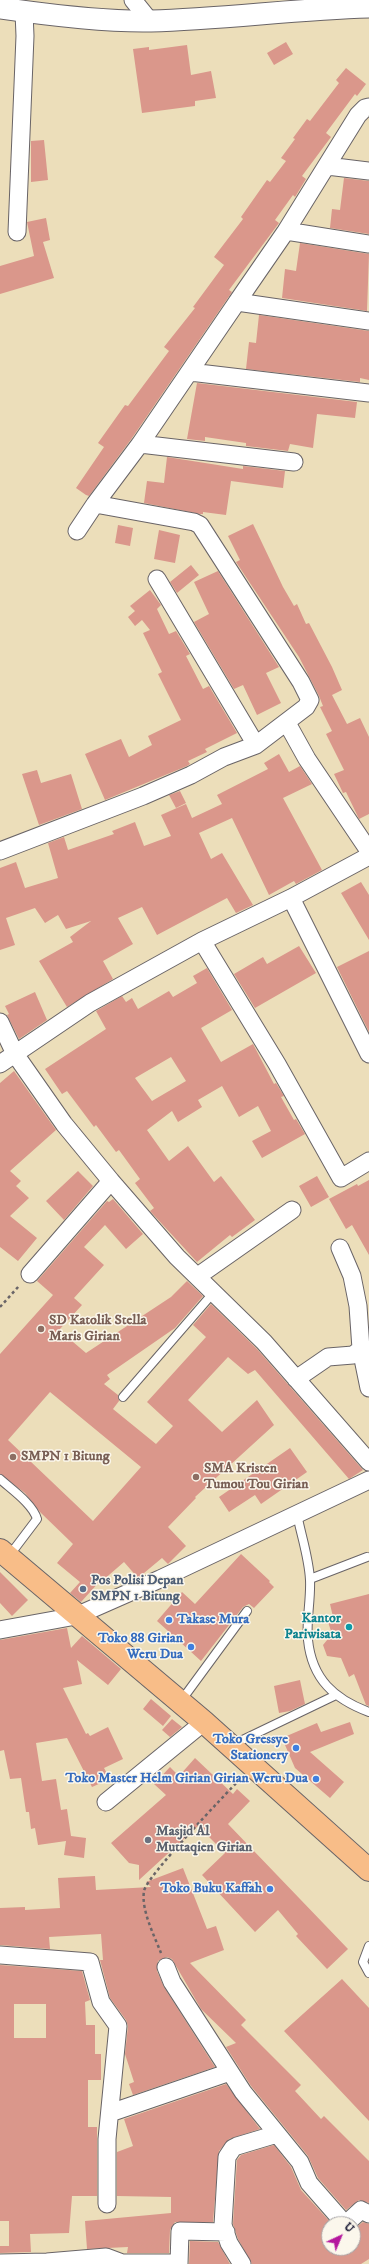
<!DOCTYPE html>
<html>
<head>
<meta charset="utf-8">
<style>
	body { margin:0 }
	#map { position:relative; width:369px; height:2264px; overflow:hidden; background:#ecdeba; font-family:"IM FELL DW Pica",serif }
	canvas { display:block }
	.north { position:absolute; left:321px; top:2216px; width:40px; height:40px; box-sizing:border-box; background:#fbf7ec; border:1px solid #a4a2a5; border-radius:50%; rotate:44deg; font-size:11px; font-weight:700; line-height:16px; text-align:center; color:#22223b }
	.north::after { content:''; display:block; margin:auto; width:14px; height:18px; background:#b5179e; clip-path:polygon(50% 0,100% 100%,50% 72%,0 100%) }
</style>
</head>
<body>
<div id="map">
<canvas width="369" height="2264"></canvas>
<div class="north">U</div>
</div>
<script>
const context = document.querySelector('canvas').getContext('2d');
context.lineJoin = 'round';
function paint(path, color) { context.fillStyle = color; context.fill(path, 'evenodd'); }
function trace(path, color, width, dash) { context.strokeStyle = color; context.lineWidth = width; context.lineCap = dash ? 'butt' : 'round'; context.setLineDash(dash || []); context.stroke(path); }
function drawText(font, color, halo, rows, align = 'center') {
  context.font = font + ' "IM FELL DW Pica",serif'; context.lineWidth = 3; context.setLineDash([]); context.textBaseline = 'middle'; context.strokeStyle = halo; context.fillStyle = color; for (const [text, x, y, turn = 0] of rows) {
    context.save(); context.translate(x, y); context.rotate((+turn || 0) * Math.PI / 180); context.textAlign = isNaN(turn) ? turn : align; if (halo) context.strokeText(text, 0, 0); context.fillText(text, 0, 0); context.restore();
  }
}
const building = new Path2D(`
	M286,42L293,54L274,65L267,53Z
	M187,45L191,75L211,71L216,98L195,101V106L142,113L133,49L149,47V50Z
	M346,68L366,84L357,96L355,94L326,133L331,137L302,176L306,179L295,197L293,195L275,220L279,223L229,290L232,292L132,438L89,496L86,495L76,488L104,447L98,443L125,405L128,406L169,351L164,347L195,308L193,307L224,265L214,257L243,219L241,217L267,180L270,182L286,161L281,158L295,139L293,138L307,119L310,121L339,83L336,80Z
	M44,140L48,180L31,182V141Z
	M344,178L369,181V234L330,228L332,209L340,210Z
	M46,218L50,240L43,242L54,278L0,294V266L34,256L27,222Z
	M300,243L369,254L367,311L282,298L285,269L296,271Z
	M259,315L369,331V380L360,378V382L246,369L249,342L256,343Z
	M197,383L357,402L355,418L317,414L313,448L290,444L288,451L246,446V443L205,437V441L187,439Z
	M167,457L243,469V466L285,471L283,488L231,481L226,515L203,512V514H200L144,503L147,481L164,483Z
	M253,524L283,587L294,606L297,604L306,624L309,623L332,667L342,690L332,695L347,724L360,718L369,737V814L359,819L346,792L343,793L334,774L344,770L326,734L332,731L320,707L323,706L319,696L299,657L236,562L240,560L228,536Z
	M118,525L133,528L130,546L115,543Z
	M159,530L180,535L175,563L154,559Z
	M191,565L199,575L177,593L170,582Z
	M218,571L279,667L266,673L281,703L257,715L243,685L234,689L194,622L209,614L194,582Z
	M150,590L161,605L157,609L169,634L176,631L190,654L186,656L203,689L209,686L237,733L205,749L207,752L188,761L190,764L187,766L105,800L85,754L121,739L129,757L152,745L148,736L181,720L158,674L162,672L143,633L150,630L142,620L135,626L128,617L135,611L130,606Z
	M279,754L289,772L300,766L312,784L283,798L322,870L296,884L294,881L269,895L232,818L199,833L211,859L222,853L253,905L236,913L227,898L157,935L142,907L118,918L133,944L103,961L113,979L67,1007L39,961L73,942L70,937L91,921L66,929L58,915L45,923L35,908L6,918L15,945L0,950V868L16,862L25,888L58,878L48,843L64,837L68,850L114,834L112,831L135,822L144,846L171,836L161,815L186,804L192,818L222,804L217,795L268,769L264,763Z
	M37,770L41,783L71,774L82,809L39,825L22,774Z
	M180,791L186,803L176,808L169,795Z
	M361,882L369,895V940L341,893Z
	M299,946L316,973L255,1008L234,974L263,957L267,964Z
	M369,951V1032L337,967Z
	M207,968L232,1010L201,1028L221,1062L253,1044L274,1084L276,1083L284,1096L281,1097L294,1120L296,1119L305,1134L262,1158L252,1141L271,1131L258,1106L239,1117L222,1086L198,1100L202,1107L178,1122L172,1111L147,1130L169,1161L188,1146L214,1182L221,1176L255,1220L232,1237L230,1235L197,1262L150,1211L154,1208L135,1183L140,1179L119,1150L116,1152L96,1125L94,1127L67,1091L62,1094L45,1069L106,1029L96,1011L122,996L126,1002L132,998L138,1009L169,991L173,997L197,983L193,976ZM171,1057L186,1081L152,1101L135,1078Z
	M35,992L47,1020L19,1039L7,1015L9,1014L5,1006Z
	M14,1071L56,1130L10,1171L21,1181L16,1186L29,1198L10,1216L37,1238L18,1261L0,1247V1083Z
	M78,1171L93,1186L64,1220L46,1201Z
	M317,1176L329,1197L311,1207L299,1186Z
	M369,1180V1255L352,1225L346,1229L329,1199L357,1184L358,1186Z
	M113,1199L143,1234L126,1249L105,1225L84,1247L104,1265L74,1298L82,1305L59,1330L86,1353L171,1297L187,1281L203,1296L175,1328L107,1375L110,1379L104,1384L118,1395L119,1401L113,1409L156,1444L173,1426L147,1402L206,1337L193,1325L211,1304L257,1349L363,1470L349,1479L255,1370L248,1374L228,1357L188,1400L222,1432L257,1400L274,1425L195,1497L196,1498L168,1527L186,1546L168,1564L162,1558L138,1578L124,1562L102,1581L101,1580L81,1602L70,1593L80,1582L57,1563L73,1544L40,1512L25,1493L0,1474V1354L53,1295L37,1281L107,1201L109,1202ZM50,1392L141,1467L93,1521L8,1440Z
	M290,1448L307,1472L261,1504L255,1495L229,1512L219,1497Z
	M241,1554L270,1581L269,1582L274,1587L254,1608L249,1604L243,1607L201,1661L157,1621L182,1592L195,1604Z
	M0,1572L28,1600L12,1616L0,1603Z
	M369,1594V1706L366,1705L354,1674L349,1677L341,1658L327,1656L323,1645L332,1634L327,1619L333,1617L330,1604Z
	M67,1628L71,1648L82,1636L121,1669L108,1685L77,1660L82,1684L63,1688L86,1734L88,1733L90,1736L108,1727L123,1759L104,1768L110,1779L92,1787L67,1738L36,1743L42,1781L56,1779L61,1810L67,1809L71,1836L86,1838L84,1858L64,1855L66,1841L38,1845L35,1828L31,1829L29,1812H26L21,1778L10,1779L4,1750L0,1751V1640Z
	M300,1680L305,1704L290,1711L279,1713L274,1686Z
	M151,1699L171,1716L163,1726L143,1709Z
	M172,1719L182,1727L170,1737L162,1730Z
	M350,1722L354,1734L310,1752L344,1782L330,1798L295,1768L282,1738L317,1723L321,1732Z
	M195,1758L233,1794L237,1789L250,1801L228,1824L348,1949L327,1969L296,1936L298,1934L278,1910L255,1932L202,1875L225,1853L198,1826L139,1880V1865L129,1863L111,1843L166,1795L154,1784L170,1767L179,1776Z
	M183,1868L207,1929L216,1926L224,1950L190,1963L246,2020L241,2025L301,2085L295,2091L321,2119L324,2116L369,2161V2203L359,2200L346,2210L318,2178L308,2156L251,2086L226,2047L236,2043L201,2009L172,1959L167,1957L158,1961L157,1971L164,1987L215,2067L133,2095L129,2084L134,2082L125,2054L128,2026L126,2020L110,1998L100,1960H103L101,1934L49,1937L50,1949L0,1945V1908L25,1907V1910L60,1908L58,1878L95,1876L96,1890L151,1887L146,1882Z
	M0,1965L82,1971L90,2000L85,2002L86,2025H95V2054H101V2080H88V2127H97V2196H72L69,2233L30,2234L31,2252L0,2253V2246H9V2221H0ZM14,2004H46V2038H14Z
	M342,1979L369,2008V2121L284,2031Z
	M226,2084L260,2129L229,2139L219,2151L213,2222H175L170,2230L169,2253H127L128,2247L87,2249L85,2221L171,2213V2197L117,2196V2152L133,2146L124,2119Z
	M274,2145L291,2167L301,2190L332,2224H329V2248H353V2230L363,2222L369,2224V2259L361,2264H252L238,2239L233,2224L237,2160L241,2155Z
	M190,2241L218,2242L230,2264H189Z`);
const path = new Path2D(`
	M0,1307L19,1286
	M161,1953C154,1935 141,1910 144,1891C146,1877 225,1795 240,1779`);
const service = new Path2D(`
	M123,1397L214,1292
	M0,1479C11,1489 33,1504 37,1519L9,1556
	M297,1514C301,1535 309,1558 310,1580C311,1600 306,1620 308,1640C312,1679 334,1699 369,1712
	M310,1579L367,1557
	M181,1701L247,1611
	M232,1745L336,1695
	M369,1946L363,1962L369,1973`);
const minor = new Path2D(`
	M133,0L150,21
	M327,166L369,171
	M286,231L369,244
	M17,232L25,36L24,12
	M237,302L286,231L358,115L365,108L369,107
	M190,372L369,393
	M140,444L294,462
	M77,531L95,504L140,444L237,302L369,321
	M157,579L256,745
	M287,723L307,759L369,851
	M0,851L143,796L191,775L224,757L256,745L306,707L310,700L301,682L200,525L194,522L95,504
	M291,898L369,1054
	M202,941L277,1064L341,1178L369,1161
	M0,1022L15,1054L64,1124L111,1181L177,1257L264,1342L369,1462
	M0,1064L90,1003L202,941L291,898L369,856
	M30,1274L111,1181
	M198,1276L292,1210
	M361,1349L369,1388
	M296,1379L328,1357L353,1355L361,1349L358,1306L352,1276L340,1248
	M0,1630L76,1616L160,1579L369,1480
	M106,1802L204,1722
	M0,1955L90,1962L101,2002L118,2026L107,2139V2204
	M166,1967L172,1982L243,2092L300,2162L309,2183L344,2223L348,2222L361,2210L369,2214
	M110,2113L230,2072
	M0,2263L47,2262L106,2257L122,2263H179
	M179,2264L180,2231L226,2232
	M242,2264L229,2243L223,2225L227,2157L233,2148L237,2146L277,2134`);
const tertiary = new Path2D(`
	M0,8C48,15 103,22 151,21C224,19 296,9 369,7`);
const trunk = new Path2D(`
	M0,1550L204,1722L369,1870`);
const markers = [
	[41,1329,4,"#8d6e63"],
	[13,1457,4,"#8d6e63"],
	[196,1477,4,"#8d6e63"],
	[83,1589,4,"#5c6f8a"],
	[169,1620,4,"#3f7fe0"],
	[349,1627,4,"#0f9aa8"],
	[191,1647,4,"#3f7fe0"],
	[296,1748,4,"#3f7fe0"],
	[316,1779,4,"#3f7fe0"],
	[148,1840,4,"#6b7280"],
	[270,1889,4,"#3f7fe0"]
];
const educationNames = [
	["SD Katolik Stella",49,1321],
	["Maris Girian",49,1337],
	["SMPN 1 Bitung",21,1457],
	["SMA Kristen",204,1469],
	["Tumou Tou Girian",204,1485]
];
const serviceNames = [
	["Pos Polisi Depan",91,1581],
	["SMPN 1 Bitung",91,1597]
];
const cultureNames = [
	["Kantor",341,1619],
	["Pariwisata",341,1635]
];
const shopNames = [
	["Takase Mura",177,1620,"left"],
	["Toko 88 Girian",183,1639],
	["Weru Dua",183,1655],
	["Toko Gressye",288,1740],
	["Stationery",288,1756],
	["Toko Master Helm Girian Girian Weru Dua",308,1779],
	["Toko Buku Kaffah",262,1889]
];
const worshipNames = [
	["Masjid Al",156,1832],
	["Muttaqien Girian",156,1848]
];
paint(building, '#da978b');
trace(service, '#696467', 10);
trace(minor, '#696467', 19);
trace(tertiary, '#696467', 23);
trace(trunk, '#696467', 24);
trace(path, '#696467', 2.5, [3, 3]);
trace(service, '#fff', 8);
trace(minor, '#fff', 17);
trace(tertiary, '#fff', 21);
trace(trunk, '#f8bd88', 22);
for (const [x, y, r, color] of markers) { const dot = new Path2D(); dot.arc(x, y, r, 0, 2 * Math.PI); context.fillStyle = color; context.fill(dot); trace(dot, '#fbf7ec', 1.5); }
drawText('bold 14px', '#785e54', '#fbf7ec', educationNames, 'left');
drawText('bold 14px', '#4e5e75', '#fbf7ec', serviceNames, 'left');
drawText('bold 14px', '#0d838f', '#fbf7ec', cultureNames, 'right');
drawText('bold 14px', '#366cbe', '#fbf7ec', shopNames, 'right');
drawText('bold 14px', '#5b616d', '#fbf7ec', worshipNames, 'left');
</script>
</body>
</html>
